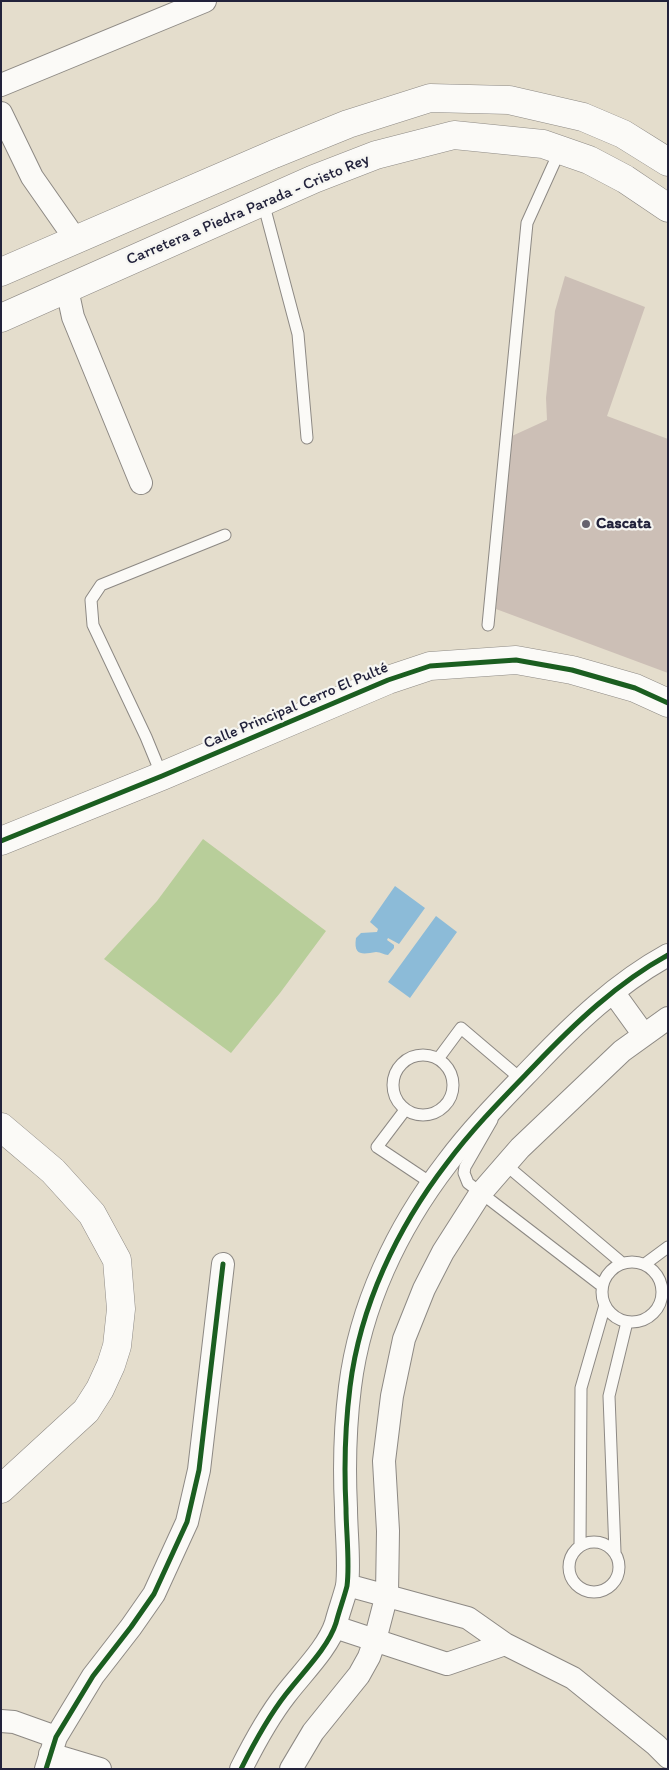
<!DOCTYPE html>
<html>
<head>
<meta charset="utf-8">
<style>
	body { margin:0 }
	#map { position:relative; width:669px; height:1770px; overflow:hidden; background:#e4ddcc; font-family:Itim,sans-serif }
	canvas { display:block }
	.frame { position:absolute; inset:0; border:2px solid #22223b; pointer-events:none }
</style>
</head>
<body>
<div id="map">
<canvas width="669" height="1770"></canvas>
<div class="frame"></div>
</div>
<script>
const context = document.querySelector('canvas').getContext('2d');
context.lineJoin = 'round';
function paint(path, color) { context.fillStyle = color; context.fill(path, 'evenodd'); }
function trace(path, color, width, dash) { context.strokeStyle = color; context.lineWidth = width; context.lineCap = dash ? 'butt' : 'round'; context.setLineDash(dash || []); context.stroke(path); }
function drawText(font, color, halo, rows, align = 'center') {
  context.font = font + ' Itim,sans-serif'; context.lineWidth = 4.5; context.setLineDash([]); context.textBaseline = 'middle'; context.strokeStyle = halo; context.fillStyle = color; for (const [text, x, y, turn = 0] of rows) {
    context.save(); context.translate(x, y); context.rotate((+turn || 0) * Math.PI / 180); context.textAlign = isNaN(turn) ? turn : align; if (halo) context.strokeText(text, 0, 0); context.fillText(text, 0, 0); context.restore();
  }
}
const green = new Path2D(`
	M203,839L326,931L280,993L231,1053L104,959L157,901Z`);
const water = new Path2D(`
	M395,886L425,908L399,944L388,938L387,940L394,945V948L388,955C384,955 381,952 376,952C364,954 353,957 356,938L361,933L377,932L378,929L370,922Z
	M436,916L457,932L410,998L388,982Z`);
const building = new Path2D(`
	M565,276L645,307L607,416L668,439V673L496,609L512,436L547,420L546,398L555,311Z`);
const lane = new Path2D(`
	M263,202L298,334L307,438
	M488,625L527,223L560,150
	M162,776L146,737L93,625L91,600L101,585L225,535
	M393 1085a30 30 0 1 1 60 0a30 30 0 1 1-60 0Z
	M438,1059L461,1028L521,1079
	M405,1110L377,1147L431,1183
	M492,1120L465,1167L464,1173L468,1183L602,1286
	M506,1165L622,1263
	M602 1292a30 30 0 1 1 60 0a30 30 0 1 1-60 0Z
	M645,1264L668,1247
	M569 1567a25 25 0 1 1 50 0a25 25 0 1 1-50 0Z
	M580,1546L581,1388L605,1305
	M615,1552L609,1396L627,1322`);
const street = new Path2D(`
	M1,85L205,1
	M1,113L32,177L76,240
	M67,289L73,317L141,483
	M613,992L644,1035
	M347,1585L468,1618L505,1644L573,1678L656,1745L668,1757
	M335,1627L447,1664L505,1644
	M1,1721L14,1722L56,1737
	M50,1754L100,1769
	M46,1769L56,1737L93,1676L131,1627L154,1594L187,1522L199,1470L223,1264
	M241,1769C254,1743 268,1717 286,1694C302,1673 328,1648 336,1623C339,1611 344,1598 347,1586C350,1563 346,1531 346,1508C344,1468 345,1427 350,1387C360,1306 397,1228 447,1163C473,1128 504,1097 534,1066C574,1024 617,983 668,955
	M291,1769L313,1732L359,1675L369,1657L375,1640L387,1594L388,1531L384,1461L392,1396L404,1339L424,1289L443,1252L480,1194L520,1148L622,1051L668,1018`);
const secondary = new Path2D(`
	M1,272L274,154L348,124L430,98L509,100L583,117L623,134L668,162
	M1,318L314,179L376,155L454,135L543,144L589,160L625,179L668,208
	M1,841L162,776L388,680L430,666L516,660L572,670L635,688L668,703
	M1,1127L53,1171L92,1214L117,1260L121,1309L117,1346L111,1365L100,1389L86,1411L1,1489`);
const cycleway = new Path2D(`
	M1,841L162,776L388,680L430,666L516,660L572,670L635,688L668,703
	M46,1769L56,1737L93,1676L131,1627L154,1594L187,1522L199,1470L223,1264
	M241,1769C254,1743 268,1717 286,1694C302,1673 328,1648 336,1623C339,1611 344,1598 347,1586C350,1563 346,1531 346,1508C344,1468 345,1427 350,1387C360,1306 397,1228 447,1163C473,1128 504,1097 534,1066C574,1024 617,983 668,955`);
const markers = [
	[586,524,5,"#66636e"]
];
const streetNames = [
	["Carretera a Piedra Parada - Cristo Rey",248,210,-23],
	["Calle Principal Cerro El Pulté",296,706,-23]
];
const poiNames = [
	["Cascata",596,524]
];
paint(green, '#b8ce9a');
paint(water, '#8cbbd8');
paint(building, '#ccbfb6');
trace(lane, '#8d8984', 13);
trace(street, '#8d8984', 24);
trace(secondary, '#8d8984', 29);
trace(lane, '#fbfaf7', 11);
trace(street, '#fbfaf7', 22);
trace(secondary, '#fbfaf7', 28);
trace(cycleway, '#1b5e20', 5);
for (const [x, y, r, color] of markers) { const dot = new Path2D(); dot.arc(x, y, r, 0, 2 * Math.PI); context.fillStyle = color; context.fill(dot); trace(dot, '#f6f6f2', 2); }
drawText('16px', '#22223b', '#f6f6f2', streetNames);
drawText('bold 16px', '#22223b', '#f6f6f2', poiNames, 'left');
</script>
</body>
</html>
